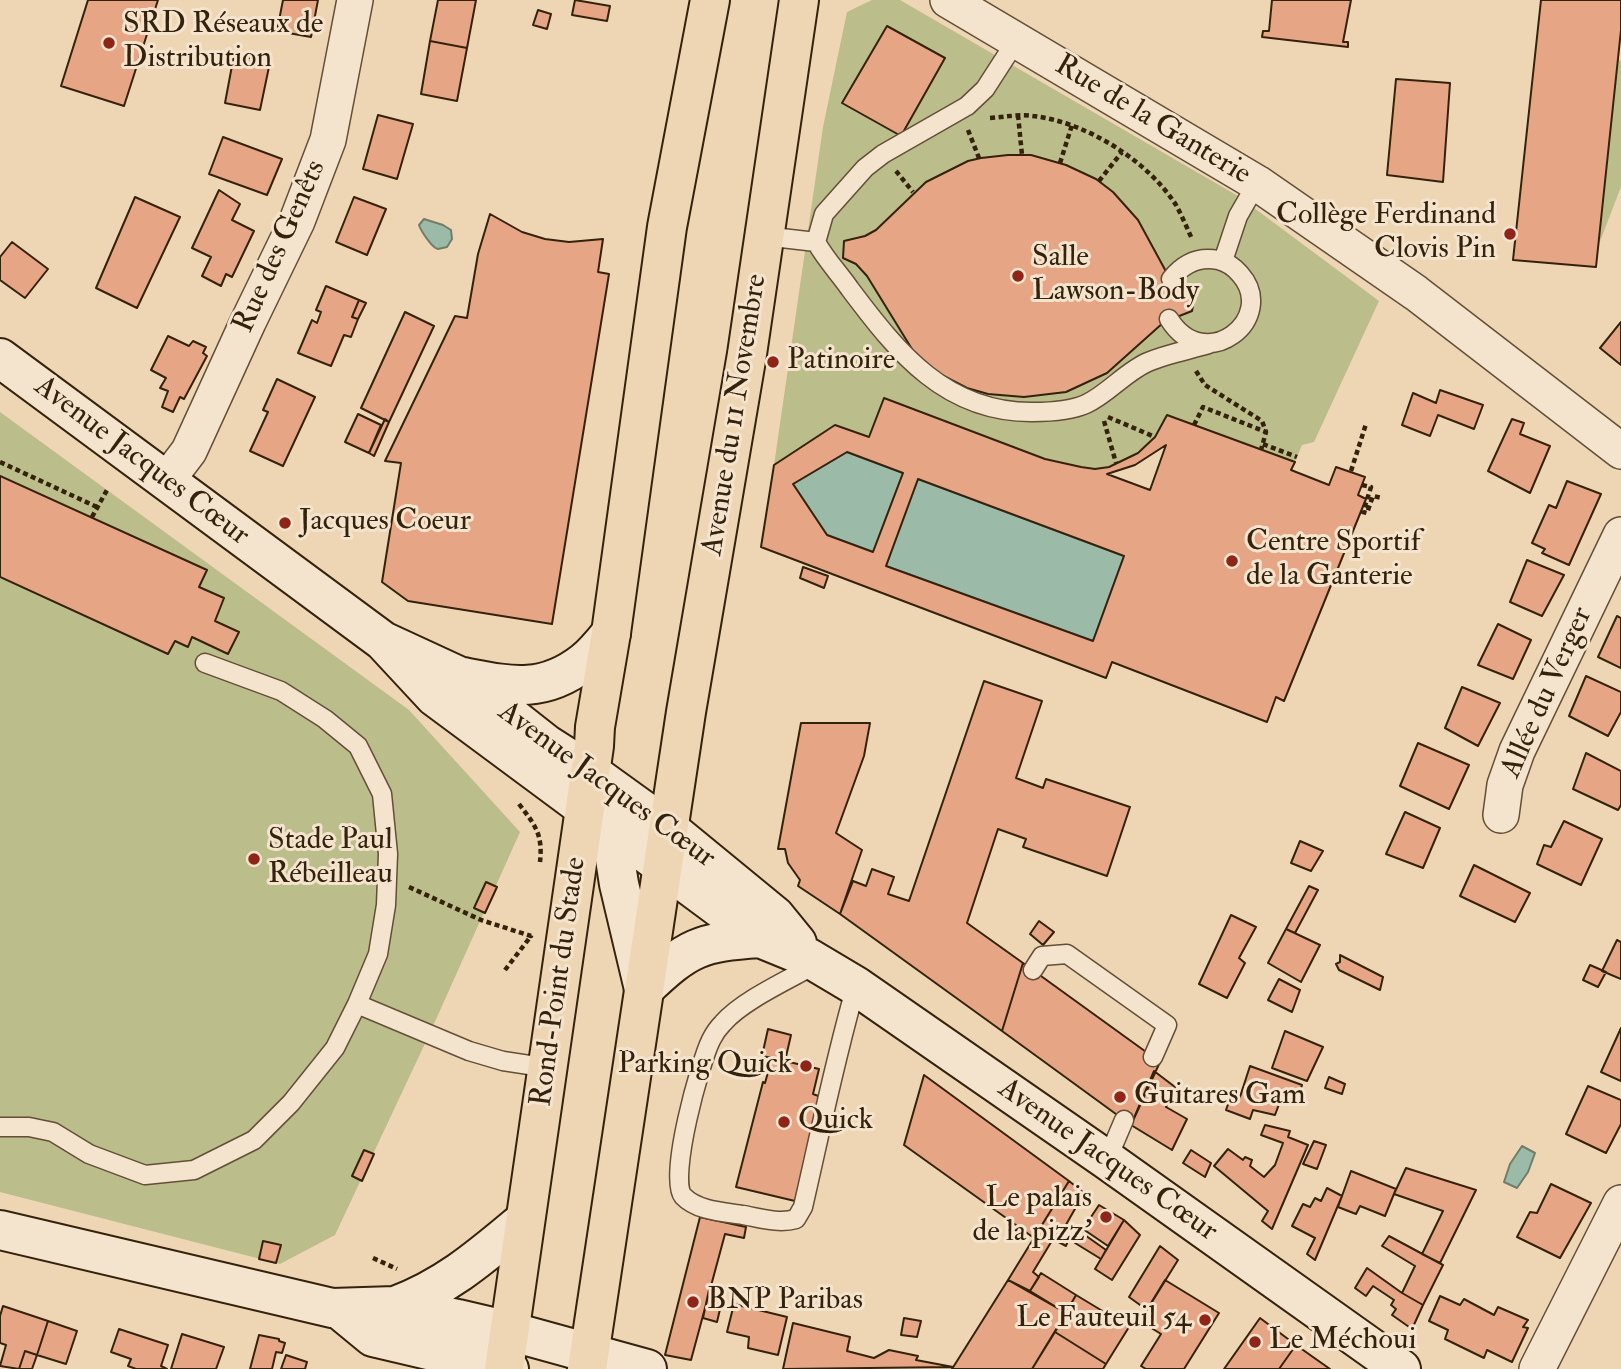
<!DOCTYPE html>
<html>
<head>
<meta charset="utf-8">
<style>
	body { margin:0 }
	canvas { display:block; background:#eed6b4 }
</style>
</head>
<body>
<canvas width="1621" height="1369"></canvas>
<script>
const context = document.querySelector('canvas').getContext('2d');
context.lineJoin = 'round';
function paint(path, color) { context.fillStyle = color; context.fill(path, 'evenodd'); }
function trace(path, color, width, dash) { context.strokeStyle = color; context.lineWidth = width; context.lineCap = dash ? 'butt' : 'round'; context.setLineDash(dash || []); context.stroke(path); }
function drawText(font, color, halo, rows, align = 'center') {
  context.font = font + ' "IM FELL Double Pica",serif'; context.lineWidth = 6; context.setLineDash([]); context.textBaseline = 'middle'; context.strokeStyle = halo; context.fillStyle = color; for (const [text, x, y, turn = 0] of rows) {
    context.save(); context.translate(x, y); context.rotate((+turn || 0) * Math.PI / 180); context.textAlign = isNaN(turn) ? turn : align; if (halo) context.strokeText(text, 0, 0); context.fillText(text, 0, 0); context.restore();
  }
}
const green = new Path2D(`
	M872,0H900L1238,196L1379,301L1314,442L1302,445L1295,462L1155,437C1137,454 1120,465 1095,469L869,437L834,426L774,465L823,127L847,12Z
	M1618,60L1621,61V187L1599,244Z
	M0,412L409,710L520,832L429,1035L335,1235L280,1264L0,1192Z`);
const water = new Path2D(`
	M424,219L443,225L451,230L452,239L447,247L438,249C432,248 421,231 419,225Z
	M847,452L903,473L873,552L827,535L793,484Z
	M918,479L1124,556L1093,641L886,566Z
	M1522,1146L1535,1153L1528,1172L1517,1188L1504,1182L1510,1164Z`);
const building = new Path2D(`
	M88,0H158L124,106L61,86Z
	M283,0H318L311,37L277,31Z
	M438,0H476L467,48L430,41Z
	M575,0L610,6L607,21L572,15Z
	M1272,0H1351L1343,42H1348V47L1262,37L1263,31H1269Z
	M1541,0H1621V30L1596,267L1513,260Z
	M538,10L551,14L547,29L533,25Z
	M887,26L945,58L901,136L842,103Z
	M430,41L467,48L457,101L421,94Z
	M234,55L270,62L260,110L225,103Z
	M1396,79L1450,83L1443,182L1387,175Z
	M378,115L413,124L397,179L363,169Z
	M223,137L282,159L267,195L209,174Z
	M1008,155H1031L1066,165L1096,179L1113,192L1138,220L1169,277L1183,289L1195,295L1192,311L1164,322L1107,373L1066,392L1024,397L988,394L967,388L938,373L915,354L867,276L856,264L843,258L844,241L865,236L876,230L926,182L968,161L981,158Z
	M219,190L240,204L232,220L254,231L232,277L226,274L221,286L202,276L211,257L192,248Z
	M135,197L180,217L137,308L96,288Z
	M354,197L386,209L367,255L336,242Z
	M490,214L522,232L545,239L569,242L603,239L598,272L609,274L552,624L408,601L382,582L401,463L385,461L455,316L467,318L478,254Z
	M12,242L48,269L25,298L0,280V257Z
	M326,286L359,300L352,317L358,319L351,337L344,335L331,366L298,353L312,320L317,323L321,312L316,310Z
	M359,300L366,303L358,319L352,317Z
	M405,312L434,326L389,422L361,408Z
	M1621,322V365L1600,348Z
	M168,336L189,346L193,341L206,347L203,353L207,356L184,399L180,397L173,412L162,407L168,391L160,388L166,378L151,370Z
	M277,379L315,397L283,466L250,451L268,412L263,410Z
	M1440,390L1483,405L1474,429L1438,415L1430,436L1402,425L1413,393L1436,403Z
	M884,398L1045,459L1081,467L1095,469L1109,467L1138,453L1155,437L1167,415L1295,462L1291,470L1329,485L1336,467L1365,477L1358,495L1366,499L1284,701L1276,697L1267,722L1112,662L1106,678L761,547L774,465L835,425L869,437ZM1166,445L1150,490L1107,474L1135,465ZM847,452L903,473L873,552L827,535L793,484ZM918,479L1124,556L1093,641L886,566Z
	M358,414L381,425L369,453L345,442Z
	M385,419L389,422L374,456L369,453Z
	M1512,419L1524,423L1520,434L1550,446L1530,493L1488,471Z
	M0,476L207,570L199,587L224,598L215,621L239,632L228,654L192,637L188,647L175,641L168,654L0,577Z
	M1567,481L1601,494L1569,565L1542,553L1545,549L1532,543L1549,505L1556,508Z
	M1527,560L1564,575L1542,616L1510,602Z
	M803,567L828,576L824,588L800,578Z
	M1617,616L1621,618V668L1598,657Z
	M1498,624L1531,640L1513,679L1478,665Z
	M1586,676L1621,692V712L1608,736L1569,716Z
	M984,681L1042,701L1016,778L1043,788L1046,779L1130,807L1107,876L1023,847L1026,839L998,829L967,923L1023,963L1002,1031L840,914L853,881L866,886L872,869L894,877L888,894L909,901Z
	M1462,687L1500,703L1478,746L1445,728Z
	M801,723H870L864,756L836,833L862,850L840,914L798,886L800,880L788,863L785,849H778Z
	M1418,743L1469,765L1449,809L1400,786Z
	M1586,753L1621,771V805L1618,810L1573,789Z
	M1405,812L1440,828L1423,868L1386,854Z
	M1564,821L1602,839L1581,885L1537,864L1544,845L1551,847Z
	M1300,841L1323,851L1311,871L1291,863Z
	M1474,865L1530,893L1515,922L1460,896Z
	M486,882L497,887L485,913L474,908Z
	M1309,886L1318,890L1295,933L1286,929Z
	M1231,915L1256,927L1239,958L1245,963L1227,998L1199,984Z
	M1039,921L1054,932L1043,945L1030,934Z
	M1286,929L1320,945L1301,982L1268,963Z
	M1617,940L1621,942V979L1602,971Z
	M1340,955L1383,977L1380,990L1339,970L1336,964L1340,962Z
	M1023,963L1160,1062L1131,1125L1002,1031Z
	M1590,965L1606,972L1598,987L1583,980Z
	M1279,979L1300,990L1292,1012L1268,1000Z
	M1621,1028V1081L1601,1072Z
	M768,1029L791,1035L785,1061L819,1069L813,1094L821,1097L795,1201L736,1187L763,1082L765,1083L772,1058L762,1056Z
	M1285,1031L1323,1047L1307,1081L1272,1068Z
	M1250,1066L1302,1085L1299,1095L1284,1091L1275,1115L1253,1110L1250,1119L1226,1110L1231,1096L1239,1100Z
	M1154,1071L1175,1087L1166,1107L1187,1119L1172,1150L1131,1125Z
	M924,1075L1069,1181L1034,1238L904,1145Z
	M1329,1077L1345,1084L1342,1094L1325,1088Z
	M1588,1086L1621,1100V1124L1606,1153L1566,1134Z
	M1265,1125L1290,1131L1288,1137L1308,1145L1272,1229L1262,1221L1268,1211L1214,1166L1228,1149L1243,1160L1245,1157L1252,1160L1250,1166L1264,1177L1275,1165L1283,1143L1261,1135Z
	M1314,1141L1326,1145L1317,1169L1303,1164Z
	M364,1150L374,1154L362,1181L352,1176Z
	M1191,1150L1211,1163L1205,1177L1183,1163Z
	M1406,1168L1476,1190L1440,1263L1422,1254L1443,1211L1394,1194Z
	M1351,1171L1396,1189L1385,1216L1360,1206L1356,1214L1338,1207Z
	M1069,1181L1084,1193L1063,1230L1070,1236L1066,1246L1053,1239L1033,1272L1039,1277L1030,1291L1008,1280Z
	M1551,1184L1591,1203L1560,1258L1517,1237L1530,1212L1537,1213Z
	M1327,1188L1342,1196L1315,1260L1307,1254L1315,1238L1292,1226L1303,1204L1310,1207L1315,1198L1321,1201Z
	M1099,1205L1124,1220L1108,1246L1083,1229Z
	M700,1217L746,1227L744,1238L725,1234L691,1360L665,1355Z
	M1124,1220L1140,1235L1112,1280L1095,1269Z
	M1082,1233L1106,1250L1101,1259L1075,1243Z
	M1389,1236L1443,1265L1423,1305L1402,1293L1415,1266L1382,1246Z
	M263,1241L281,1245L276,1263L259,1259Z
	M1160,1246L1178,1260L1147,1310L1129,1297Z
	M1367,1268L1402,1293L1423,1305L1412,1329L1392,1315L1396,1309L1391,1305L1394,1300L1373,1286L1366,1296L1355,1288Z
	M1041,1273L1076,1295L1066,1313L1030,1291Z
	M1008,1280L1066,1313L1032,1369H952Z
	M1165,1280L1219,1313L1184,1369H1146L1141,1366L1161,1334L1140,1321Z
	M710,1285L725,1288L717,1322L703,1318Z
	M1076,1295L1129,1327L1106,1364L1055,1332Z
	M1440,1296L1460,1305L1464,1299L1494,1315L1498,1307L1528,1320L1523,1327L1528,1328L1512,1362L1487,1350L1484,1358L1445,1339L1448,1330L1429,1321Z
	M734,1304L787,1317L778,1355L748,1348L749,1337L727,1332Z
	M3,1306L48,1321L37,1355L25,1351L19,1369L0,1366L6,1345L0,1343V1316Z
	M904,1318L921,1321L917,1337L901,1335Z
	M1260,1318L1296,1345L1279,1369H1224Z
	M48,1321L77,1331L66,1364L37,1355Z
	M793,1323L850,1337L847,1351L874,1358L889,1350L918,1356L916,1360L953,1367L783,1369Z
	M119,1329L168,1345L161,1366L167,1369H136L128,1366L131,1359L111,1352Z
	M1055,1332L1106,1364L1103,1369H1032Z
	M182,1334L224,1347L216,1369H171Z
	M259,1335L279,1339V1341L285,1343L282,1353L276,1352L272,1369H250Z
	M1296,1345L1330,1369H1279Z
	M25,1351L37,1355L32,1369H19Z
	M286,1355L307,1362L305,1369H281Z`);
const path = new Path2D(`
	M1018,115L1022,155
	M990,118C1005,117 1019,114 1033,116C1086,122 1147,160 1176,205C1182,216 1187,228 1192,239
	M968,130L979,158
	M1060,163L1072,125
	M896,171L913,192
	M1099,181L1122,152
	M1196,371L1205,385L1262,421L1266,432L1261,450
	M1108,417L1155,437
	M1104,421L1116,463
	M1194,425L1203,407L1266,432
	M1263,444L1297,457
	M0,462L97,507
	M1351,471L1366,424
	M1362,485L1371,487L1363,512L1367,513L1373,496L1382,498
	M92,517L107,490
	M519,804C535,825 543,834 540,862
	M409,887L481,920L531,936L532,933
	M505,970L531,936
	M373,1258L397,1269`);
const lane = new Path2D(`
	M1016,41L985,89L967,106L883,154L865,168L824,214L816,242C826,260 839,273 850,289C898,353 946,413 1033,412C1050,412 1070,411 1086,404C1108,394 1125,372 1148,362C1167,354 1189,350 1209,344
	M764,236L816,242
	M1223,261L1238,216L1257,183
	M1169,319C1205,377 1279,318 1240,274C1234,267 1227,262 1218,260C1198,256 1183,264 1171,279
	M818,963C790,979 743,1000 723,1023C719,1027 714,1034 711,1040C700,1062 668,1178 683,1196C697,1211 724,1212 743,1215C760,1218 779,1224 796,1219L803,1207C820,1133 835,1059 856,986
	M1033,970L1042,956L1067,954L1167,1025L1153,1057
	M357,1004L469,1051L503,1061L549,1068
	M0,1127H29L53,1132L89,1154L145,1175L194,1170L254,1140L291,1103L335,1048L357,1004L378,954L386,905L388,854L382,794L358,746L325,719L281,691L205,663
	M1107,1160L1124,1120`);
const street = new Path2D(`
	M948,0L1257,183L1416,293L1621,451
	M167,480L189,451L248,322L297,221L328,140L355,0
	M1501,815L1505,785L1517,751L1621,535
	M1537,1369L1621,1203`);
const secondary = new Path2D(`
	M0,358L383,641L461,677L546,744L590,772L669,829L775,916L797,943
	M383,641L435,697L760,938L809,958L856,986L1107,1160L1401,1369
	M463,677C510,686 543,694 584,662C594,654 603,643 611,633
	M605,813L610,827L619,884L644,989
	M644,989C688,947 700,942 760,938
	M0,1230L332,1308L395,1306L458,1319L509,1331L647,1369
	M395,1306C447,1287 483,1255 525,1220
	M339,1309L373,1337L509,1369`);
const primary = new Path2D(`
	M504,1369L594,746L595,727L611,633L667,227L710,0
	M587,1369L686,712L747,354L799,0`);
const markers = [
	[109,43,7,"#8f2418"],
	[1510,234,7,"#8f2418"],
	[1018,276,7,"#8f2418"],
	[773,362,7,"#8f2418"],
	[285,523,7,"#8f2418"],
	[1232,561,7,"#8f2418"],
	[254,859,7,"#8f2418"],
	[806,1066,7,"#8f2418"],
	[1120,1097,7,"#8f2418"],
	[784,1122,7,"#8f2418"],
	[1106,1217,7,"#8f2418"],
	[693,1302,7,"#8f2418"],
	[1205,1320,7,"#8f2418"],
	[1255,1342,7,"#8f2418"]
];
const poiNames = [
	["SRD Réseaux de",123,26],
	["Distribution",123,60],
	["Collège Ferdinand",1496,217,"right"],
	["Clovis Pin",1496,251,"right"],
	["Salle",1032,259],
	["Lawson-Body",1032,293],
	["Patinoire",787,362],
	["Jacques Coeur",299,523],
	["Centre Sportif",1246,544],
	["de la Ganterie",1246,578],
	["Stade Paul",268,842],
	["Rébeilleau",268,876],
	["Parking Quick",792,1066,"right"],
	["Guitares Gam",1134,1097],
	["Quick",798,1122],
	["Le palais",1092,1200,"right"],
	["de la pizz'",1092,1234,"right"],
	["BNP Paribas",707,1302],
	["Le Fauteuil 54",1191,1320,"right"],
	["Le Méchoui",1269,1342]
];
const streetNames = [
	["Rue de la Ganterie",1152,121,31],
	["Rue des Genêts",281,247,-66],
	["Avenue du 11 Novembre",736,415,-81],
	["Avenue Jacques Cœur",141,462,37],
	["Allée du Verger",1548,693,-66],
	["Avenue Jacques Cœur",606,786,36],
	["Rond-Point du Stade",560,982,-82],
	["Avenue Jacques Cœur",1107,1161,35]
];
paint(green, '#bbbd8b');
paint(water, '#9bbaa8');
trace(water, '#727d6a', 2);
paint(building, '#e6a686');
trace(building, '#35220d', 2);
trace(lane, '#634f37', 21);
trace(street, '#634f37', 38);
trace(secondary, '#35220d', 42);
trace(primary, '#35220d', 42);
trace(path, '#35220d', 4.5, [5, 3.5]);
trace(lane, '#f4e4ce', 18);
trace(street, '#f4e4ce', 35);
trace(secondary, '#f4e4ce', 38);
trace(primary, '#eed6b4', 38);
for (const [x, y, r, color] of markers) { const dot = new Path2D(); dot.arc(x, y, r, 0, 2 * Math.PI); context.fillStyle = color; context.fill(dot); trace(dot, '#f4e4ce', 2.5); }
drawText('30px', '#35220d', '#f4e4ce', poiNames, 'left');
drawText('30px', '#35220d', '#f4e4ce', streetNames);
</script>
</body>
</html>
